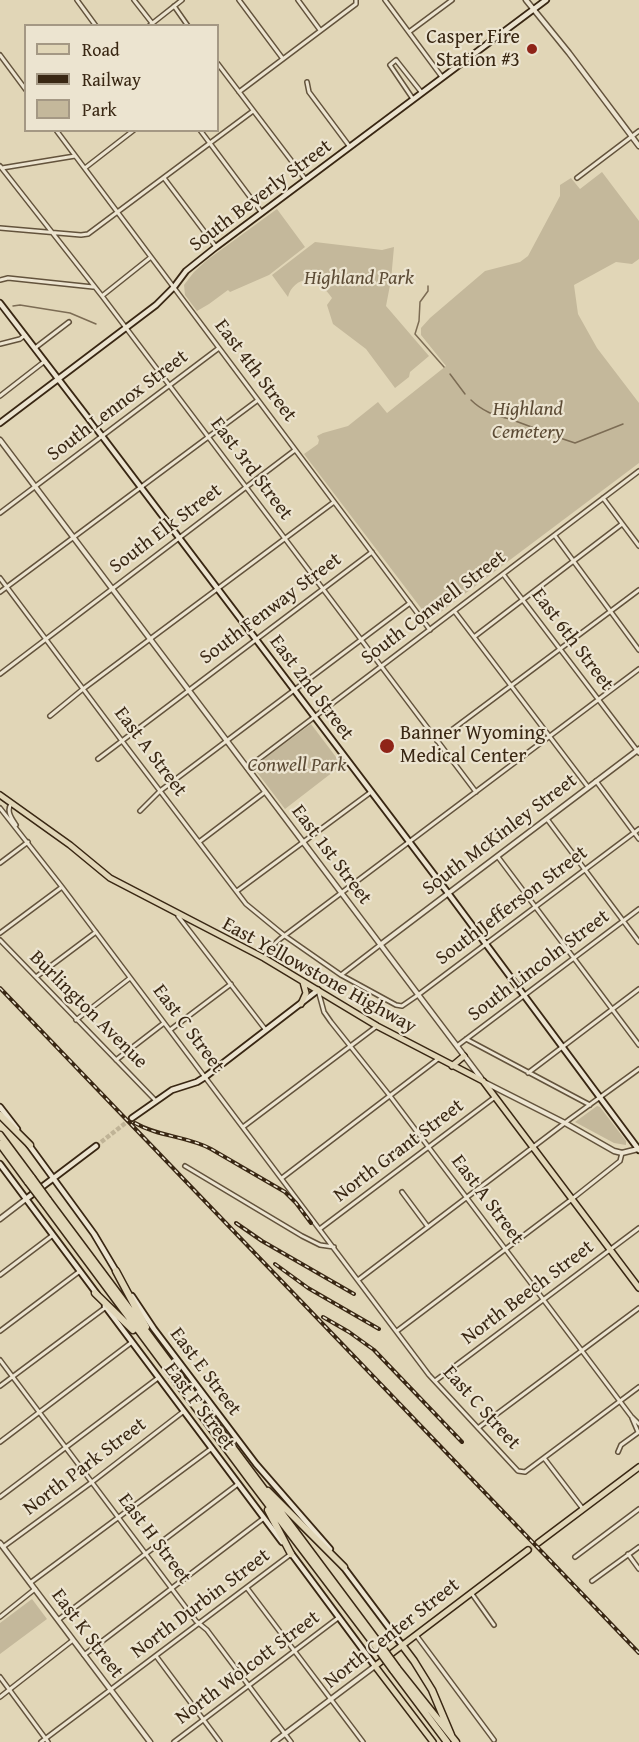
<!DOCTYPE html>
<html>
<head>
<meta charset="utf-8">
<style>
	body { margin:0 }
	#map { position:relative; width:639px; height:1742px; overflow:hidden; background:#e1d6b7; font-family:"Gentium Book Plus",serif }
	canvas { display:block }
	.legend { position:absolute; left:24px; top:24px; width:195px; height:108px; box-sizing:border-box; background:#ece4d0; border:2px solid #a49884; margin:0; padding:8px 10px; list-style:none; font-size:18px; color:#392713 }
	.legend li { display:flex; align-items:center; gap:12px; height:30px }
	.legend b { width:30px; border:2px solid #a49884 }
</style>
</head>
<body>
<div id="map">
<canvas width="639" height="1742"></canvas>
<ul class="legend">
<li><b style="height:8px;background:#e1d6b7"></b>Road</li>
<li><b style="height:8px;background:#392713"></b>Railway</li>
<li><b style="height:16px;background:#c4b89b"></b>Park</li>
</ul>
</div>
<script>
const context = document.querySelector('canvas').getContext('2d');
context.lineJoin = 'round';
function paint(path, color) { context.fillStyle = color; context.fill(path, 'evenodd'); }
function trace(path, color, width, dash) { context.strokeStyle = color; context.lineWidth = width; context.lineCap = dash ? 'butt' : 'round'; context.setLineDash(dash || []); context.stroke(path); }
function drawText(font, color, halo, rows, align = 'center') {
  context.font = font + ' "Gentium Book Plus",serif'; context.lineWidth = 4.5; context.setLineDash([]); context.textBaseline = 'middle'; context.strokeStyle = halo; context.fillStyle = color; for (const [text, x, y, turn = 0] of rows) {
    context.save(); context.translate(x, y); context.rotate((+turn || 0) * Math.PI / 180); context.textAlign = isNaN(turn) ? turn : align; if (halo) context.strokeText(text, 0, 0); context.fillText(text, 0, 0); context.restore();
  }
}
const green = new Path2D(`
	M602,172L639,221V259L632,264L616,262L574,285L578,314L597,348L639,403V463L430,620L304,454L318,444L319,440L317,436L323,433L348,426L378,402L387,413L446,366L421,335V328L430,318L485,271L520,262L528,256L560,196V185L571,178L580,189Z
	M277,209L305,247L269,275L230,292L228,290L209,304L197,311L185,295L184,285L194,272L207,260Z
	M315,242L382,250L394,247L391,280L386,306L429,356L410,372L409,377L395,388L366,349L333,324L327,305L332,298C328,293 324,287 318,283C305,275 291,284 288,297L272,275Z
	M311,724L342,765L285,809L253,767Z
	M597,1106L600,1107L626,1141V1145L614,1143L575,1122Z
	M32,1599L47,1619L0,1654V1623Z`);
const stream = new Path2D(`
	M428,286V291L420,302L419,321L415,334L444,367
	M13,306L20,305L70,313L96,324
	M450,374L465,394
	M471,400C481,410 496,417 510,419L553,435
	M560,438L575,443L623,424`);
const secondaryTunnel = new Path2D(`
	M96,1146L132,1118`);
const primaryTunnel = new Path2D(`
	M528,1550L538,1543`);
const minor = new Path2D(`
	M77,0L96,26
	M134,0L152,23
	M239,0L283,59
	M298,0L320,30
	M385,0L442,77
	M174,6L188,26
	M149,26L182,0
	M409,32L452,0
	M0,55L26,90
	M218,64L306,180
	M307,82L309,92L350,147
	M239,92L356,4V0
	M413,99L390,65L396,60L422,93
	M56,130L430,630
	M200,130L262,213
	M0,166L102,296L476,792
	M2,168L75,156
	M85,168L134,130
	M164,178L216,247
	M577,178L639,131
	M0,228L81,235L88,234L253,111
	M0,280L8,278L93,287
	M102,296L151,257
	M0,344L20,339L25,335
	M35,348L69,322
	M0,396L45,361
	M603,498L639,546
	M0,513L219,348
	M555,536L639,650
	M503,574L639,753
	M0,578L122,741L246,904L285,936L341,975L396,1005L402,1006L418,995L639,829
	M0,592L258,400
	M455,612L588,787
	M474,637L622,524
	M0,674L295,450
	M50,716L83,689L334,502
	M437,741L639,590
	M98,759L372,552
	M247,768L639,471
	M596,781L639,839
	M11,804C6,811 12,819 16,825
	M0,808L62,887L429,1375L518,1471L525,1472L639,1387
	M140,811L160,791L410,603
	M547,819L639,942
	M199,842L265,792
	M498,857L639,1045
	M0,863L28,842
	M237,891L371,792
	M178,916L265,1029
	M0,933L62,887
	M0,940L156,1101
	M264,958L268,950L280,939L639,669
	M341,975L380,945
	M36,977L96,932
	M318,990L324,1012L331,1022L390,1096L631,1416L639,1424
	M76,1020L130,978
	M170,1030L231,984
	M466,1039L590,1105
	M457,1046L639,909
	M116,1060L164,1023
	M528,1073L639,989
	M243,1127L377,1026
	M185,1166L302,1236L320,1245L334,1247
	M282,1178L438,1059
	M402,1192L428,1227
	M321,1228L495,1097
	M0,1275L53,1235
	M358,1280L570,1119L639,1069
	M0,1331L80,1271
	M397,1331L572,1199L620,1161L622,1153
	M0,1360L196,1621L207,1630L291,1742
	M435,1381L639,1228
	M0,1386L106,1307
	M632,1418L638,1432
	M478,1428L639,1308
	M0,1442L132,1342
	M618,1452L621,1445L639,1432
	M544,1458L583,1509
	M0,1497L158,1378
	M3,1547L92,1482L184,1411
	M628,1554L639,1569
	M575,1557L639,1509
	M592,1581L639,1547
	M30,1583L212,1448
	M247,1588L363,1742
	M472,1594L494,1625
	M0,1617L35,1589
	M58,1620L238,1484
	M416,1635L494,1740
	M84,1655L264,1518
	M156,1656L220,1742
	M0,1677L48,1742
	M0,1697L73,1640
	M41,1742L291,1554
	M174,1742L338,1618`);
const tertiary = new Path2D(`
	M526,0L569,53L639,146
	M0,440L481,1078
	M380,945L639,749
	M486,1083L565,1123L614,1151L622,1153L638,1149
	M0,1219L26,1199
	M0,1543L150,1742
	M274,1742L375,1666`);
const secondary = new Path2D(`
	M0,303L102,436L448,893L639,1150
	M0,423L156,305L174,287L186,271L216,247L546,0
	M0,1107L17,1129
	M132,1118L172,1090L197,1082L205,1077L318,990
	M29,1145L94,1234L116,1271
	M0,1164L97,1294
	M26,1199L96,1146
	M132,1296L154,1329L256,1464L330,1549
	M105,1306L282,1542
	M291,1553L375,1666
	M342,1565L402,1645`);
const primary = new Path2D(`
	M0,795L70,845L110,878L264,958L377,1026L483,1081L639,1288
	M301,1004L306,993L303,982
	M452,1066L464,1056
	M538,1543L639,1467
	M433,1742L375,1666L528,1550`);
const motorway = new Path2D(`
	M0,1115L30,1145
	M0,1135L32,1178
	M0,1144L28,1182
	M48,1200L381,1646
	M44,1203L249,1479L377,1648
	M116,1271L146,1327
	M95,1293L133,1330
	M268,1491L344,1567
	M268,1510L291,1554
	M402,1645L414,1661L432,1690L451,1735
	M397,1668L456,1742
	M393,1670L447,1742`);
const rail = new Path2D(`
	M0,988L639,1653
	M135,1123C159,1137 187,1136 211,1149L285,1192L296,1203L311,1223
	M236,1223L262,1241L354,1294
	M275,1264L308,1288L379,1329
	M323,1317L349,1332L374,1350L462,1442`);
const motorwayBridge = new Path2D(`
	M32,1178L48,1200
	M28,1182L44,1203
	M381,1646L397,1668
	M377,1648L393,1670`);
const markers = [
	[532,49,6,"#8f2418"],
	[387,746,8,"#8f2418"]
];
const poiNames = [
	["Casper Fire",520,38],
	["Station #3",520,61],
	["Banner Wyoming",400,734,"left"],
	["Medical Center",400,757,"left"]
];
const streetNames = [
	["South Beverly Street",261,196,-37],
	["East 4th Street",255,371,53],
	["South Lennox Street",118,406,-37],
	["East 3rd Street",251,469,53],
	["South Elk Street",166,529,-37],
	["South Conwell Street",434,608,-37],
	["South Fenway Street",271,609,-37],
	["East 6th Street",572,640,53],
	["East 2nd Street",311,688,53],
	["East A Street",150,752,53],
	["South McKinley Street",500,835,-37],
	["East 1st Street",331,855,53],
	["South Jefferson Street",512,906,-37],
	["South Lincoln Street",539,966,-37],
	["East Yellowstone Highway",319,976,29],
	["Burlington Avenue",88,1010,45],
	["East C Street",188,1029,53],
	["North Grant Street",399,1151,-37],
	["East A Street",487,1200,53],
	["North Beech Street",528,1293,-37],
	["East E Street",205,1372,53],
	["East F Street",199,1407,53],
	["East C Street",481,1408,48],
	["North Park Street",85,1467,-37],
	["East H Street",154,1539,53],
	["North Durbin Street",201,1604,-37],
	["East K Street",87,1634,53],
	["North Center Street",392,1634,-38],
	["North Wolcott Street",248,1668,-37]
];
const parkNames = [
	["Highland Park",359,279],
	["Highland",528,410],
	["Cemetery",528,433],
	["Conwell Park",297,766]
];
paint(green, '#c4b89b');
trace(stream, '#7c6c54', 1.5);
trace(secondaryTunnel, '#bfb396', 4.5, [4.5, 2]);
trace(primaryTunnel, '#bfb396', 5, [5, 2.5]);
trace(minor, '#63533c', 6);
trace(tertiary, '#63533c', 7);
trace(secondary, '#392713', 8);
trace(primary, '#392713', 8);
trace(motorway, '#392713', 9);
trace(minor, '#ece4d0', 3);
trace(tertiary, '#ece4d0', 4);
trace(secondary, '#ece4d0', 4.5);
trace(primary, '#e1d6b7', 5);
trace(motorway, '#e1d6b7', 6);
trace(rail, '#392713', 4);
trace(rail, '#ece4d0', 1.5, [4.5]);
trace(motorwayBridge, '#392713', 9, []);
trace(motorwayBridge, '#e1d6b7', 6);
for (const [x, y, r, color] of markers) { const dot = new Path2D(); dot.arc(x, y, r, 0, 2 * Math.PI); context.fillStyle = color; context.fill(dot); trace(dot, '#ece4d0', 2); }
drawText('20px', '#392713', '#ece4d0', poiNames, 'right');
drawText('20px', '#392713', '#ece4d0', streetNames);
drawText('italic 20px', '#5c4b35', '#ece4d0', parkNames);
</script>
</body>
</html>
